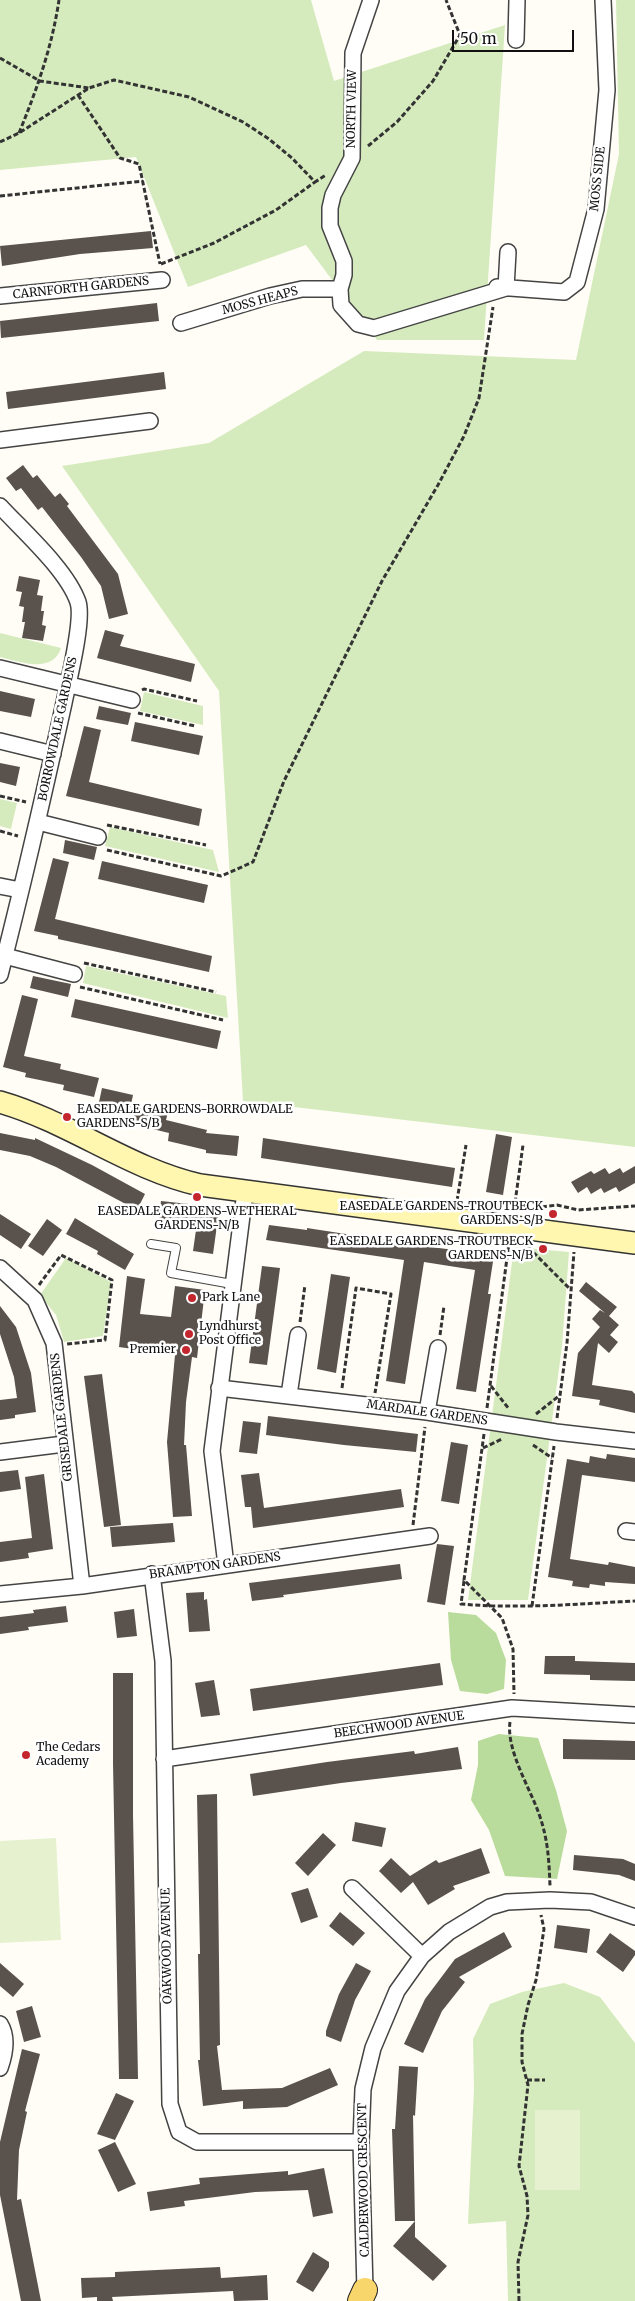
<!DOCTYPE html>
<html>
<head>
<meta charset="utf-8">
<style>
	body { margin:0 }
	#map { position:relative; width:635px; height:2301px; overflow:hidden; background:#fffdf5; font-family:Merriweather,serif }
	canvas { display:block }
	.scale { position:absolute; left:452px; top:30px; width:122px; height:22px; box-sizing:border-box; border:2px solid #111; border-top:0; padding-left:6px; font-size:15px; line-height:18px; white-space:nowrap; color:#111; -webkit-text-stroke:4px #fff; paint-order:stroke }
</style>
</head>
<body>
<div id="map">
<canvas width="635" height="2301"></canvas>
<div class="scale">50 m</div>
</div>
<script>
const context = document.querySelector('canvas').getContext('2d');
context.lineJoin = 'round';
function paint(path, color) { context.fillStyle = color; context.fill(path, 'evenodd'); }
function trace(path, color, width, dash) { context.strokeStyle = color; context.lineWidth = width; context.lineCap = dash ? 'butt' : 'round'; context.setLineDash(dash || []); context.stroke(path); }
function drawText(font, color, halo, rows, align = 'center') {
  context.font = font + ' Merriweather,serif'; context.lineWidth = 5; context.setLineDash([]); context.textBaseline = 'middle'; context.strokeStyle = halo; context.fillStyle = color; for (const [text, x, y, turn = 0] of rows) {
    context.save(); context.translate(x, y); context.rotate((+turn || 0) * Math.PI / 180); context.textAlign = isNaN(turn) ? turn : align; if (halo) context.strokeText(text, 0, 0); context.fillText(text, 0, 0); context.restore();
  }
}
const green = new Path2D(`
	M0,0H311L334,81L505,25L484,340H377L306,245L188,287L136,157L0,170Z
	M616,0H635V1147L243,1101L219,691L62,466L209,443L364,351L576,360L619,154Z
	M0,633L61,648C53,674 20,662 0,657Z
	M144,692L203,706V725L140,711Z
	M0,799L17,803L11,829L0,826Z
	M110,827L213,850L219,872L105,846Z
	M86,966L226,996L228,1018L83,983Z
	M514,1247L569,1252L562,1346L528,1600H468Z
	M66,1258L111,1282L103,1336L64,1342L56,1315L40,1295Z
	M564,1983L600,1997L635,2043V2301H508L506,2221L468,2224L474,2088L473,2039L490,2004L522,1992Z`);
const forest = new Path2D(`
	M448,1612L476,1615L496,1633L506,1660L504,1689L487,1694L460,1691L451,1660Z
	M499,1734L538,1738L556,1790L567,1831L557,1879L505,1876L489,1830L471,1800L478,1765V1741Z`);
const pitch = new Path2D(`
	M56,1838L61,1940L0,1943V1841Z
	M535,2110H580V2190H535Z`);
const building = new Path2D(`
	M151,231L153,248L80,254L2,266L0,246Z
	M157,303L159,321L1,338L0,321Z
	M164,372L166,389L8,409L6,392Z
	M23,465L33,478L37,475L55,497L60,493L69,504L67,506L118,574L128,614L109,619L101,586L81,557L42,507L38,510L21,488L16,491L6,478Z
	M19,576L40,580L37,595L43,596L41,611H44L42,625L46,626L43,641L22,638L25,622H22L24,607L19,606L22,592L16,591Z
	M105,630L124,635L120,646L195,664L191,682L97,658Z
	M0,691L35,699L31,717L0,711Z
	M99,706L131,713L128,725L96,719Z
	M135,722L203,736L199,755L131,741Z
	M84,726L101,730L89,782L202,809L199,826L66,796Z
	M0,763L20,767L16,786L0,782Z
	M65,840L97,847L94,860L63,853Z
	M53,858L69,862L55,919L212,956L209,972L58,939V936L34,931Z
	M102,861L208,885L204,903L98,879Z
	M33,976L71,984L68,997L30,988Z
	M22,995L38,999L24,1056L61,1064L60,1069L99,1078L94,1097L63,1090L64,1085L25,1077L26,1073L3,1067Z
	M75,999L221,1031L217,1049L71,1017Z
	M102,1088L133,1095L129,1114L98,1107Z
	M137,1105L168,1112L166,1120L207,1130L206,1133L239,1136L237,1156L206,1153V1150L168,1141L169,1133L132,1124Z
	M0,1133L35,1140V1138L92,1165L145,1194L137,1210L56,1167L30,1156L0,1150Z
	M496,1134L512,1137L503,1195L486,1192Z
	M263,1138L455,1168L452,1187L261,1158Z
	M635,1166V1183L619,1192L616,1187L604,1193L601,1188L591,1194L587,1187L578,1193L571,1182L591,1171L594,1174L605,1168L609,1174L620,1168L623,1173Z
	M161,1201L198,1205L197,1208L219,1211L213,1254L193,1251L196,1230L158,1226Z
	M0,1214L31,1234L21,1249L0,1235Z
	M75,1218L134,1254L125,1270L97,1254L98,1251L66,1234Z
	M47,1219L62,1230L43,1256L28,1246Z
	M269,1225L307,1230V1228L423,1246L494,1255L488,1294H491L476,1392L456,1389L475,1270L424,1262L405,1384L386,1381L404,1260L266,1240Z
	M262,1266L280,1268L267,1365L249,1363Z
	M331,1274L350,1277L336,1373L317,1369Z
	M127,1276L145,1279L140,1314L171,1317L175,1286L205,1290L197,1358L192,1357L186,1402L184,1445H186L192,1516L173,1517L167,1442L175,1355L119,1347Z
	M586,1282L617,1307L609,1316L619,1325L610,1335L618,1342L609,1353L598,1343L592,1385L632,1391L635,1394V1413L599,1405L600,1400L572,1396L578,1353L600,1327L592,1319L600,1310L605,1313L579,1291Z
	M0,1306L16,1327L31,1373L36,1412L15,1415V1418L0,1420V1400L17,1398L14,1377L0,1334Z
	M102,1374L121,1525L104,1527L84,1376Z
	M268,1416L418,1434L416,1452L344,1445L266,1435Z
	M243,1421L261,1423L257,1454L239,1452Z
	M451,1442L468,1445L459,1504L441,1501Z
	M607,1454L635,1458V1482L582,1475L570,1559L608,1565L609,1562L635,1567V1584L605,1582V1586L590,1584L589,1588L572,1586L573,1581L548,1577L567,1459L589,1463L590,1456L606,1459Z
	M18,1470L21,1489L0,1492V1472Z
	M259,1473L264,1508L401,1489L404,1507L253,1528L251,1507H245L241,1475Z
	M44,1474L53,1549L28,1553L29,1558L0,1562V1542L32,1538L25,1477Z
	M173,1523L175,1542L112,1547L110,1527Z
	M437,1544L454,1546L445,1605L427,1602Z
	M400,1564L402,1579L283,1595L284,1597L252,1601L249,1583Z
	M204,1592V1600L207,1599L210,1631L189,1632L186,1593Z
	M66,1606L68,1622L28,1627L29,1630L0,1634V1617L34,1613L33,1610Z
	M134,1609L137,1636L117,1638L114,1612Z
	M545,1656H575V1661L635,1663V1681L590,1680V1675L544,1674Z
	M440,1663L443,1685L253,1711L250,1689Z
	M113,1673H133V1815L138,2079H119L113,1763Z
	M214,1680L220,1715L201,1717L195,1683Z
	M563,1739L635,1741V1760L563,1759Z
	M458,1747L462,1769L341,1783L253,1796L250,1774L327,1762L414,1751L415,1754Z
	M217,1794L220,2045L217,2046L222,2090L282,2088L330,2068L338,2085L287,2107L243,2109V2101L203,2106L198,2060H200L198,1954H200L197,1795Z
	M355,1822L386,1828L382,1847L352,1841Z
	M323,1833L336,1845L308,1876L295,1863Z
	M481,1848L490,1873L453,1886L455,1889L428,1905L413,1882L401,1893L379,1871L391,1858L410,1876L436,1860L439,1863Z
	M574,1855L623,1859L635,1864V1881L619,1875L573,1870Z
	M308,1888L318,1917L301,1923L291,1893Z
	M340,1912L365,1933L353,1946L329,1926Z
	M557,1925L590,1929L587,1953L554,1948Z
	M504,1932L512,1947L459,1977L465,1982L442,2011L423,2053L404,2044L425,1999L455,1959Z
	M610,1933L635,1951V1955L623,1972L596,1952Z
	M0,1963L24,1984L13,1997L0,1986Z
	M356,1963L371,1971L355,2000L341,2042L326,2036V2031L339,1994Z
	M32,2006L41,2037L24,2042L16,2011Z
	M22,2049L40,2054L25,2111L27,2112L19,2150L17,2200L21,2199L41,2301H21L0,2195V2142Z
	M399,2066L418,2067L415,2116L413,2115L415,2221H395L392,2129H395Z
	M116,2093L134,2101L115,2140L97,2134Z
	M115,2142L136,2184L118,2192L98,2150Z
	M324,2168L333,2213L313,2217L308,2190L255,2192L184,2201L185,2206L150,2211L147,2192L200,2184L199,2178L288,2171V2175Z
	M415,2221V2237L447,2266L433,2281L393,2246Z
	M313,2252L329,2262V2267L313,2292L296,2282Z
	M220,2267L221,2278L267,2275L268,2300L234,2301L233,2291L112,2297L113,2301H97V2297L82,2298L81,2278L115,2277V2272Z`);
const path = new Path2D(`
	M0,58L40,81L89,88
	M78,95L120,158L139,164L160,264
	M19,133C37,89 52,47 59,0
	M0,142L19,133L89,88L114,80L189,97L243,122L269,139L292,158L315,182L326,175
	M368,146L397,122L433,81L460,35L446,0
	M0,196L143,181
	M161,264L214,243L276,210L315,182
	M142,690L144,689L197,701
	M138,713L195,726
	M0,796L26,802
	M107,825L206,845
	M0,831L18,836
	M107,850L221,876L253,862L284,781L382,581L438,485L464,436L479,398L493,307
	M84,963L216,992
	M80,987L223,1020
	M457,1201L466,1145
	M527,1209L557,1205L578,1210L635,1206
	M514,1210L523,1145
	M528,1247L570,1289
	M39,1285L61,1255L112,1280L105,1340L67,1344
	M300,1322L305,1285
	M440,1335L444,1306
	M491,1386L509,1409
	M342,1388L356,1288L391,1294L375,1393
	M487,1408L509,1243
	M536,1414L559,1396
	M557,1418L567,1343L574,1252
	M484,1434L464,1580L502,1618L513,1649L514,1694
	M533,1445L552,1458
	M483,1448L502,1439
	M413,1525L425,1427
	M464,1581L461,1604C519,1609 577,1604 635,1601
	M532,1606L554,1446
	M510,1722C506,1750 530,1788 539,1814C548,1839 549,1860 550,1886
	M527,2080H545
	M519,2301L518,2262L528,2215L527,2196L519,2166L528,2085L522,2062V2034L528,2005L536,1980L544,1929L541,1915`);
const lane = new Path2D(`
	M151,1244L176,1248L171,1273L232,1284`);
const street = new Path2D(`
	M371,0L353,53L352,158L333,195L330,208V226L344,261V275L340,289L341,305L358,324L374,328L506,288L508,252
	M516,40L517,0
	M497,287L564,292L577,282L596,209L607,90L603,0
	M0,296L162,280
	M181,323L270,296L302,289H340
	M0,440L150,421
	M0,506C24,532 67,570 78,602C84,620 68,683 64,703C44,794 23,885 0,975
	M0,668L132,700
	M0,741L53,754
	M38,822L98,837
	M0,886L20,890
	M5,956L74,974
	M0,1268L35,1300L54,1343L82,1586
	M219,1388L427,1412L556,1432L635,1441
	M289,1395L298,1335
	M427,1412L438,1348
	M0,1452L64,1444
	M626,1531L635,1532
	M226,1565L212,1451L245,1192
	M152,1574L163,1661L170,2104L179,2132L197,2142H361
	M0,1594L82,1586L430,1536
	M164,1759L512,1708L635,1715
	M352,1888L422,1956
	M0,2024C8,2037 5,2054 0,2068
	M365,2290L361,2142L363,2089L373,2048L397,1991L422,1956L449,1932L490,1907L507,1902L550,1900L591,1902L635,1917`);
const secondary = new Path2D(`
	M0,1102C70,1122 129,1169 200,1185L635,1243`);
const primary = new Path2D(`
	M360,2301L365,2290`);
const markers = [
	[67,1117,5,"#c4262e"],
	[197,1197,5,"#c4262e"],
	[553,1214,5,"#c4262e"],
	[543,1249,5,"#c4262e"],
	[192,1298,5,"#c4262e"],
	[189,1334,5,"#c4262e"],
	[186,1350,5,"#c4262e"],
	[26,1755,5,"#c4262e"]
];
const streetNames = [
	["NORTH VIEW",352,109,-89],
	["MOSS SIDE",598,179,-84],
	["CARNFORTH GARDENS",81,288,-6],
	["MOSS HEAPS",260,301,-15],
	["BORROWDALE GARDENS",58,729,-78],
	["MARDALE GARDENS",427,1413,8],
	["GRISEDALE GARDENS",62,1417,-96],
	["BRAMPTON GARDENS",215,1566,-8],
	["BEECHWOOD AVENUE",399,1725,-8],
	["OAKWOOD AVENUE",167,1946,-91],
	["CALDERWOOD CRESCENT",364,2180,-91]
];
const poiNames = [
	["EASEDALE GARDENS-BORROWDALE",77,1110],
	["GARDENS-S/B",77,1124],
	["EASEDALE GARDENS-TROUTBECK",543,1207,"right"],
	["GARDENS-S/B",543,1221,"right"],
	["EASEDALE GARDENS-WETHERAL",197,1212,"center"],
	["GARDENS-N/B",197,1226,"center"],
	["EASEDALE GARDENS-TROUTBECK",533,1242,"right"],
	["GARDENS-N/B",533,1256,"right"],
	["Park Lane",202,1298],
	["Lyndhurst",199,1327],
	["Post Office",199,1341],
	["Premier",176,1350,"right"],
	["The Cedars",36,1748],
	["Academy",36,1762]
];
paint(green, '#d5ebbd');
paint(forest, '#b9dc9c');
paint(pitch, '#e6f2cf');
paint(building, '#5a524d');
trace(lane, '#444', 10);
trace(street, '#444', 18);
trace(secondary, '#333', 24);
trace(primary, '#222', 26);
trace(path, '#333', 3, [5, 2.5]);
trace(lane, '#fff', 8);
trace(street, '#fff', 15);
trace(secondary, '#fff6b0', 21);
trace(primary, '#f9d66b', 24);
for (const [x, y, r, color] of markers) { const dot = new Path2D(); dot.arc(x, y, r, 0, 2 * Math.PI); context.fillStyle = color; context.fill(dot); trace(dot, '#fff', 2); }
drawText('12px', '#111', '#fff', streetNames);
drawText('12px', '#111', '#fff', poiNames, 'left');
</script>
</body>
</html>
